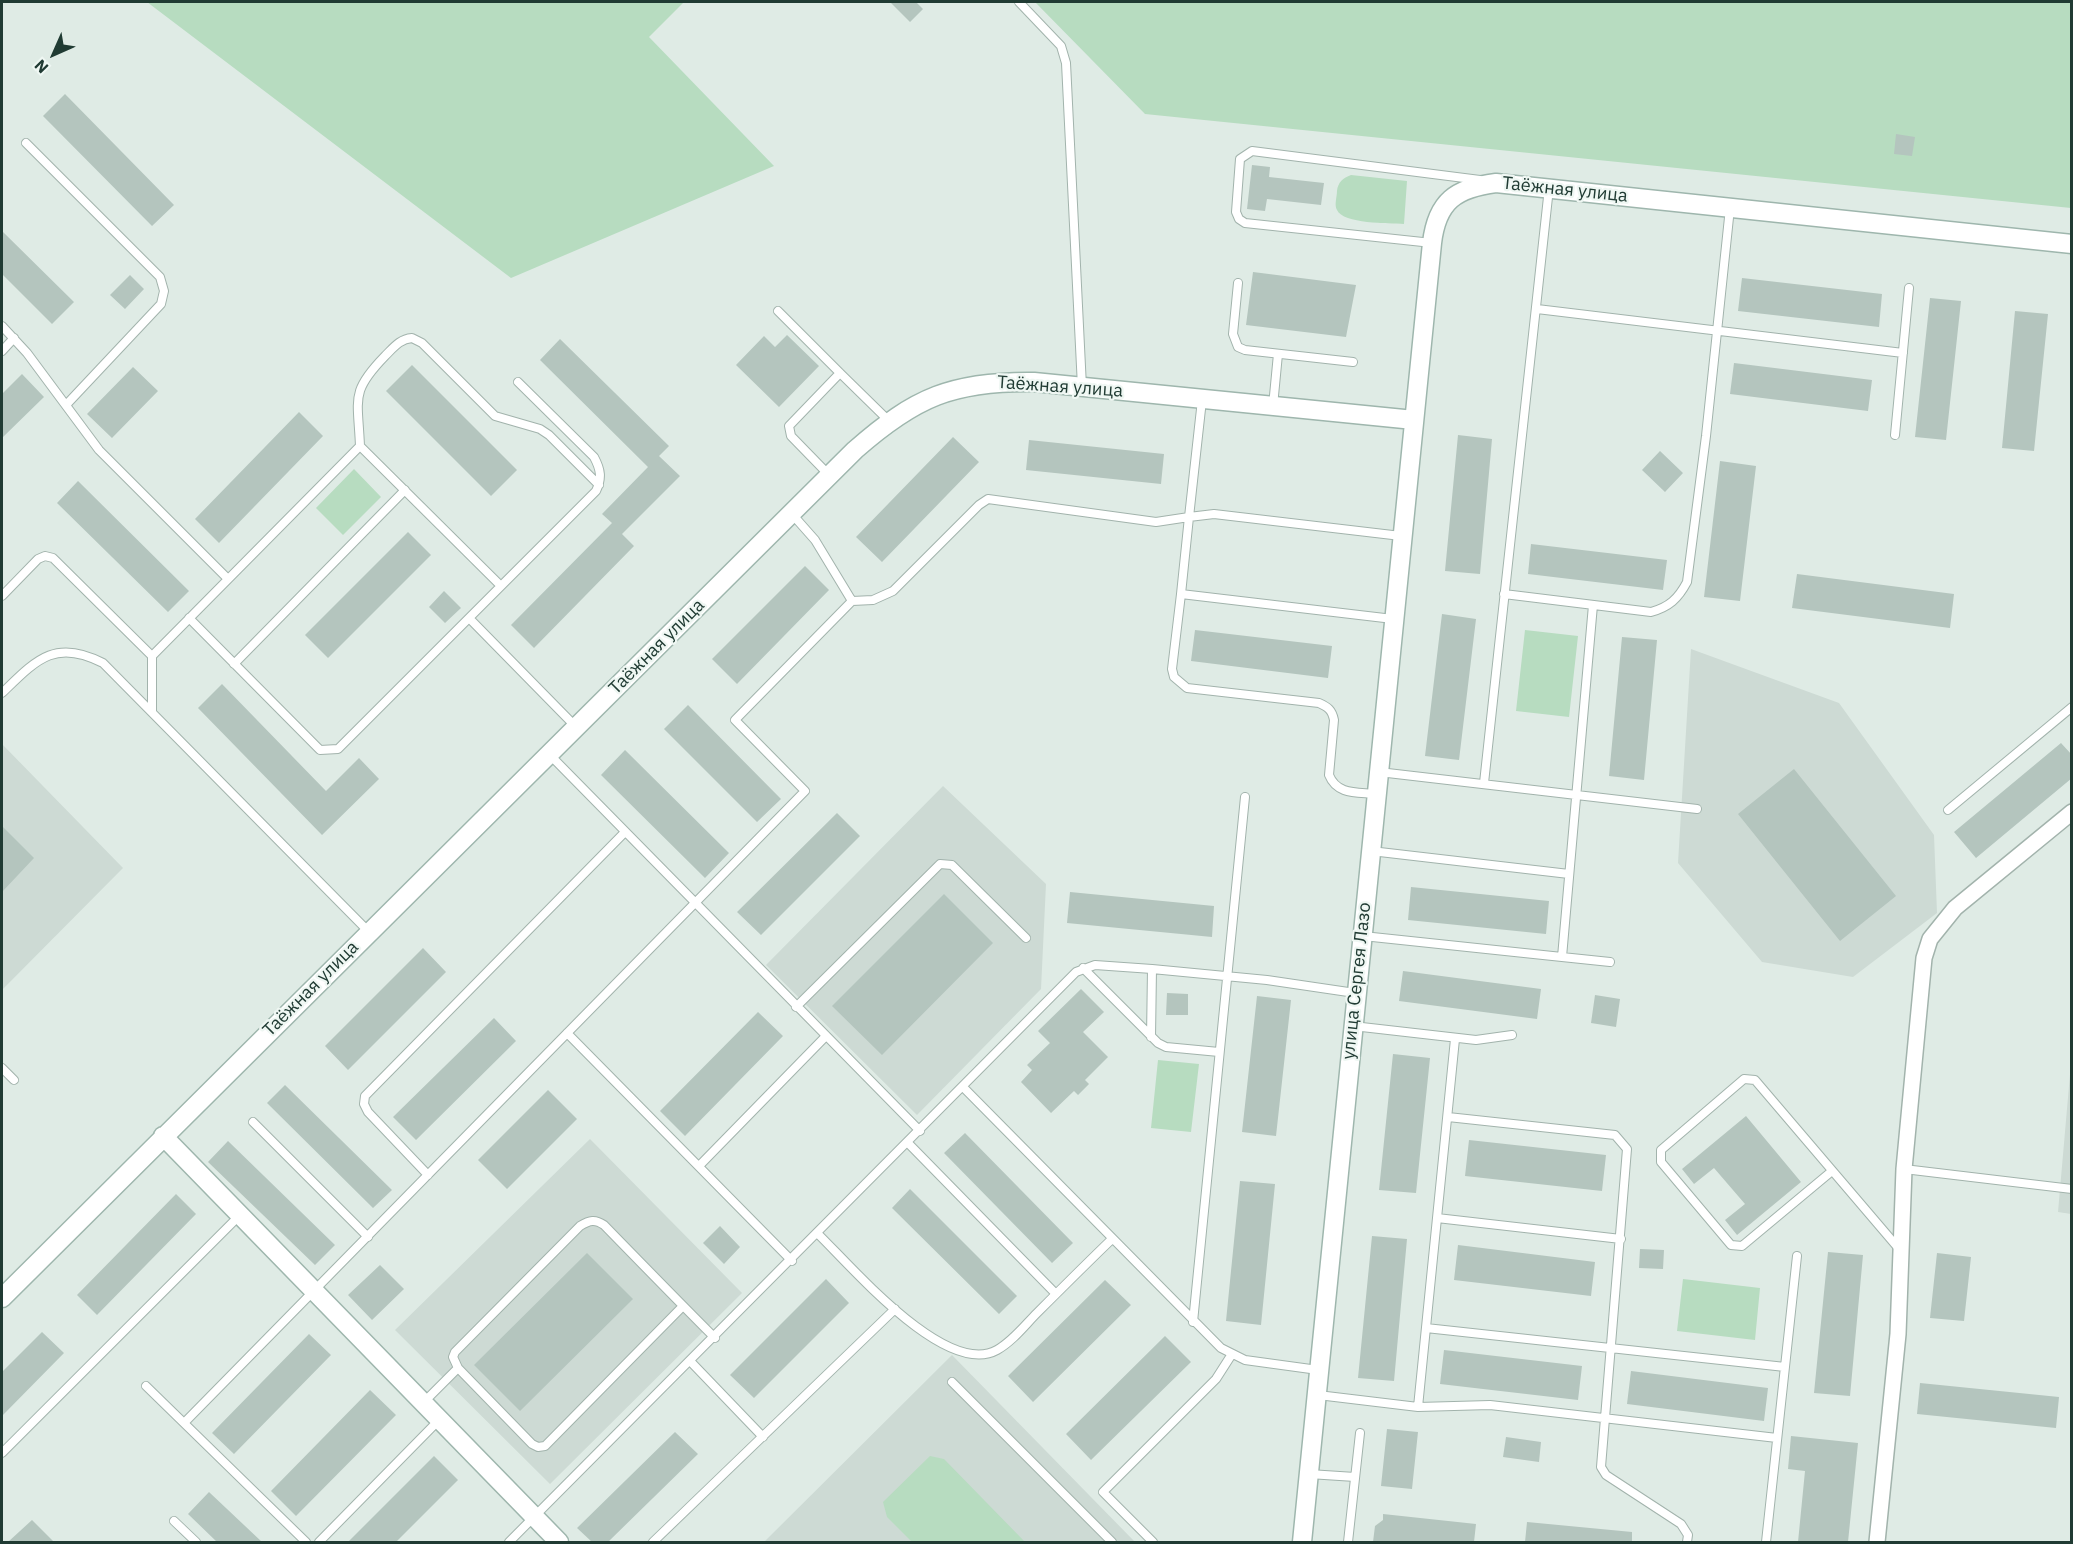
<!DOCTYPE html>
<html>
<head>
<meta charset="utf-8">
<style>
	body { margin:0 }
	#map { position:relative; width:2073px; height:1544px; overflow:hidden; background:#dfebe5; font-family:"IBM Plex Sans",sans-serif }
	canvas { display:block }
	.frame { position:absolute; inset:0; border:3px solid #203b33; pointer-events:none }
	.north { position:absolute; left:24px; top:24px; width:60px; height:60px; -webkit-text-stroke:4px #eff7f3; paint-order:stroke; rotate:225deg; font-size:16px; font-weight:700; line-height:24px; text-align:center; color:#203b33 }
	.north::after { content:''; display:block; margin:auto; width:21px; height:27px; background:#203b33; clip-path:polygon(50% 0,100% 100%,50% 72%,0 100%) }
</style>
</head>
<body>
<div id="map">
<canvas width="2073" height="1544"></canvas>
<div class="frame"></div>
<div class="north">N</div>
</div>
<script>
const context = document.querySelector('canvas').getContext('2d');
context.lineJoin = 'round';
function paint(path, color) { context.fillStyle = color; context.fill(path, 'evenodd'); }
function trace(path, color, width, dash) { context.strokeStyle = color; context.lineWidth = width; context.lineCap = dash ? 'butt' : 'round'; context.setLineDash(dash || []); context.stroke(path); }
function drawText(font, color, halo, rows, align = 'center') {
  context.font = font + ' "IBM Plex Sans",sans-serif'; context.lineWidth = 4.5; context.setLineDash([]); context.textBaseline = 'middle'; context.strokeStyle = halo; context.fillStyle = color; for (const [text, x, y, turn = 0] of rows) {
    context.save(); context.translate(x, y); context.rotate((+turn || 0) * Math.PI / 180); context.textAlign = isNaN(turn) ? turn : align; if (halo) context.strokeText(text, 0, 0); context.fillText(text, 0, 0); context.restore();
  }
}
const built = new Path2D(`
	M1691,649L1839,703L1934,835L1937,913L1853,977L1762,962L1678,863Z
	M2,744L123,868L2,990Z
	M943,786L1046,884L1041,989L917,1115L766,965Z
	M2071,1063V1214L2058,1212Z
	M590,1139L742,1293L550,1484L395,1330Z
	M952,1355L1135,1542H764Z`);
const green = new Path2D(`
	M147,2H684L649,37L774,166L511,278Z
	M1035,2H2071V208L1145,114Z
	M1351,175L1407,181L1404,224C1389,223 1343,224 1337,210C1334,205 1337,197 1337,191C1338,182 1343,178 1351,175Z
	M354,469L381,497L343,535L316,508Z
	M1525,630L1578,636L1569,717L1516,711Z
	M1158,1060L1199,1064L1191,1132L1151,1128Z
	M1683,1279L1760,1288L1755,1340L1677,1331Z
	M930,1456L944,1459L1025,1542H912L887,1517L883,1502Z`);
const building = new Path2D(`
	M890,2H916L923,9L910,22Z
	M65,94L174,205L152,226L43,116Z
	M1896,134L1915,137L1912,156L1894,154Z
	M1252,165L1270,167L1269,177L1324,183L1321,205L1267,199L1265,211L1247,209Z
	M2,231L74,302L52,324L2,274Z
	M1253,272L1356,285L1346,337L1246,325Z
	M130,275L144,289L125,309L110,295Z
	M1742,278L1882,294L1879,327L1738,311Z
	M1930,298L1961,301L1946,440L1915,437Z
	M2015,311L2048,314L2034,451L2002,448Z
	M787,335L819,366L779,407L736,365L764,336L775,347Z
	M560,339L669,446L659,456L680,476L622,534L634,546L534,648L511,625L612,523L602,514L648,467L540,360Z
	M1734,363L1872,380L1868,411L1730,394Z
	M412,365L517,470L491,496L386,391Z
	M133,367L158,391L112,438L87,414Z
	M22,374L44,397L2,438V394Z
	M299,412L323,436L219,543L195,519Z
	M1458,435L1492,439L1480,574L1445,571Z
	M953,437L979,462L882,562L856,537Z
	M1029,440L1164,454L1161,484L1026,470Z
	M1660,451L1683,473L1665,492L1642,470Z
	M1720,461L1756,466L1740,601L1704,597Z
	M78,481L189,591L168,612L57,503Z
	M408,532L431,555L328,658L305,635Z
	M1531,544L1667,560L1663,590L1528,574Z
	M805,566L829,590L737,684L712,659Z
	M1797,574L1954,594L1950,628L1792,608Z
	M444,591L461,608L445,623L429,607Z
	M1442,614L1476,619L1459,760L1425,756Z
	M1195,630L1332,646L1328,678L1191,661Z
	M1622,637L1657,640L1644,780L1609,776Z
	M222,684L326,791L359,758L379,779L322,835L198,708Z
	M688,705L781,799L757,822L664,729Z
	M2061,743L2072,755V778L1976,858L1954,832Z
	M625,750L729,853L705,878L601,775Z
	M1794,769L1896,896L1840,941L1738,814Z
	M837,813L860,836L761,935L737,912Z
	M2,826L34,858L2,892Z
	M1411,887L1549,901L1546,934L1408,920Z
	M1070,892L1214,906L1212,937L1067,923Z
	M944,894L993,943L882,1055L832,1006Z
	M423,948L446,972L348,1070L325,1046Z
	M1403,971L1541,989L1537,1019L1399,1001Z
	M1081,989L1104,1012L1083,1032L1108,1057L1085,1080L1089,1084L1078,1095L1074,1091L1051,1113L1021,1082L1032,1070L1027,1065L1050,1043L1038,1031Z
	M1167,993L1188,994V1015H1166Z
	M1595,995L1620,999L1616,1027L1591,1023Z
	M1257,996L1291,1000L1276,1136L1242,1132Z
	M758,1012L783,1036L685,1136L660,1111Z
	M494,1018L516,1041L416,1140L393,1117Z
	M1393,1054L1430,1058L1416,1193L1379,1190Z
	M285,1085L392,1190L373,1208L267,1103Z
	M548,1090L577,1119L507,1189L478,1160Z
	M1746,1116L1801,1182L1737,1235L1725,1220L1745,1204L1714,1168L1694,1184L1682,1169Z
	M965,1133L1073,1243L1052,1263L944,1153Z
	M1469,1140L1606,1155L1602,1191L1465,1176Z
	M228,1141L335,1245L315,1265L208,1162Z
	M1240,1181L1275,1184L1261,1325L1226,1321Z
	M910,1189L1017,1296L999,1314L892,1208Z
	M176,1194L196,1214L97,1315L77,1295Z
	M720,1226L740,1247L724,1264L703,1243Z
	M1372,1236L1407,1239L1394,1381L1358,1378Z
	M1458,1245L1595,1262L1591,1296L1454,1280Z
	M1640,1249L1664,1250L1663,1269L1639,1268Z
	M1828,1252L1863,1255L1850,1396L1814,1393Z
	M587,1253L633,1299L520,1411L474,1365Z
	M1937,1253L1971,1257L1964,1321L1930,1318Z
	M380,1265L404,1289L372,1320L348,1295Z
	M826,1279L849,1303L754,1398L730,1375Z
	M1105,1280L1131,1305L1033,1402L1008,1376Z
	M42,1332L64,1353L2,1416V1372Z
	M309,1334L331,1355L234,1454L212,1433Z
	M1165,1336L1191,1362L1091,1460L1066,1434Z
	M1444,1350L1582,1366L1578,1400L1440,1384Z
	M1631,1371L1768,1388L1764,1421L1627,1404Z
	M1920,1383L2059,1397L2056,1428L1917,1414Z
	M370,1390L396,1415L296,1516L271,1491Z
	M1387,1429L1418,1432L1412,1489L1381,1486Z
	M675,1432L698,1454L608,1542H592L577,1528Z
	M1791,1436L1858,1443L1848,1542H1798L1805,1471L1788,1469Z
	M1506,1437L1541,1442L1539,1462L1503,1457Z
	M434,1456L458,1480L396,1542H348Z
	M209,1492L262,1542H217L188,1514Z
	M1383,1514L1476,1524L1474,1542H1373L1375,1526L1383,1520Z
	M32,1520L54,1542H8Z
	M1527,1522L1632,1532V1542H1525Z`);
const lane = new Path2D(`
	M1019,2L1061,46L1066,63L1082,387
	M26,143L160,277L164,291L161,304L66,405
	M1432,243L1245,223L1239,219L1236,212L1240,159L1252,151L1480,180
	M1238,283L1233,334L1238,347L1245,350L1353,362
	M1537,309L1903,353
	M778,311L840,373
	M2,326L27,353L99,450L228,579
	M2,351L14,338
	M1202,400L1189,517L1214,514L1401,536
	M1273,406L1278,354
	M1895,435L1909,288
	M360,446C358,398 350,392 385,356C394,347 400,339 412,338L422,343L495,416L540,429L549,435L599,485
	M829,475L791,436L789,426L840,373L889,421
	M501,586L596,491C602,478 601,470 594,457L518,382
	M1181,594L1172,669L1174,677L1187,688L1319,703C1328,707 1332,710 1334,720L1329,775C1337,795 1357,792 1375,794
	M1504,594L1651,612C1669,607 1678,599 1687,582L1706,436L1730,208
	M2,596L38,559L45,556L53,558L152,656
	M852,601L873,600L893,591L979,505L988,499L1156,522L1189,517L1181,594L1393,619
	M189,618L320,750L338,749L469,618
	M234,664L405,490
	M2,693C36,660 55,638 103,663L369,932
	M152,711V656L360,446L501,586L469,618L576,727
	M549,754L920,1131
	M1379,772L1697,809
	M1484,783L1549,188
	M1948,810L2072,707
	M1371,851L1569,874
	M1363,936L1562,957L1593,605
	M1562,957L1610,962
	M1083,968L1158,1043L1166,1047L1219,1052
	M796,1007L940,864L952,865L1026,938
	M1353,1026L1476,1040L1512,1035
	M567,1033L792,1261
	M1151,1037L1152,969
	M2,1068L14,1080
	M963,1087L1221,1348L1245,1360L1318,1370
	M1448,1117L1615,1135L1627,1149L1601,1467L1606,1475L1681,1524L1688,1535L1687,1542
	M253,1122L368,1237
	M908,1143L1056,1294
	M699,1166L826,1036
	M1904,1169L2072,1189
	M1832,1171L1742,1246L1731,1245L1661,1162V1150L1744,1079L1755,1080L1900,1250
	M428,1175L368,1112L364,1104L365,1096L625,832
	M1437,1218L1621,1239
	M818,1234C852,1267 946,1378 997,1350C1013,1341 1025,1325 1037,1313C1062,1288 1087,1263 1112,1239
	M683,1306L545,1446L538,1447L532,1444L458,1368L453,1357L455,1352L580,1226C590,1220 595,1219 604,1225C641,1263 678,1301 715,1338
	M1193,1322L1245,797
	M1426,1328L1785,1367
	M691,1362L763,1437
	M952,1382L1112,1542
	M146,1386L306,1542
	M1318,1395L1418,1407L1490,1405L1777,1438
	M423,1403L458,1368
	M1418,1407L1455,1039
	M184,1423L805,791L735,720L852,601L815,540L792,514
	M2,1453L240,1215
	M1309,1474L1355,1477
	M174,1521L196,1542
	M319,1542L439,1420
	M509,1542L1076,972L1095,965L1152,969L1267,980L1355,993
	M653,1542L895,1309
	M1153,1542L1103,1492L1216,1379L1232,1354
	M1348,1542L1360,1433
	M1766,1542L1797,1256`);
const street = new Path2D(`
	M1877,1542L1898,1334L1904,1169L1924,958L1930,939L1955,908L2072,812`);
const secondary = new Path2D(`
	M163,1136L559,1542
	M2,1298L855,450C915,397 953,381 1034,382L1414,420
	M1302,1542L1432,243C1437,201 1456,188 1496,183L2072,244`);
const streetNames = [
	["Таёжная улица",1565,190,6],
	["Таёжная улица",1060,387,4],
	["Таёжная улица",657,647,-45],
	["улица Сергея Лазо",1357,981,-84],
	["Таёжная улица",311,989,-45]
];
paint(built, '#cddad4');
paint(green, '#b7dcc0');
paint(building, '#b4c5be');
trace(lane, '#a2b3ac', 10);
trace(street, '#a2b3ac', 18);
trace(secondary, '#9eb6ad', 21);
trace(lane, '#fff', 8);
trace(street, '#fff', 15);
trace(secondary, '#fff', 18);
drawText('18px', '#203b33', '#eff7f3', streetNames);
</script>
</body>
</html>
